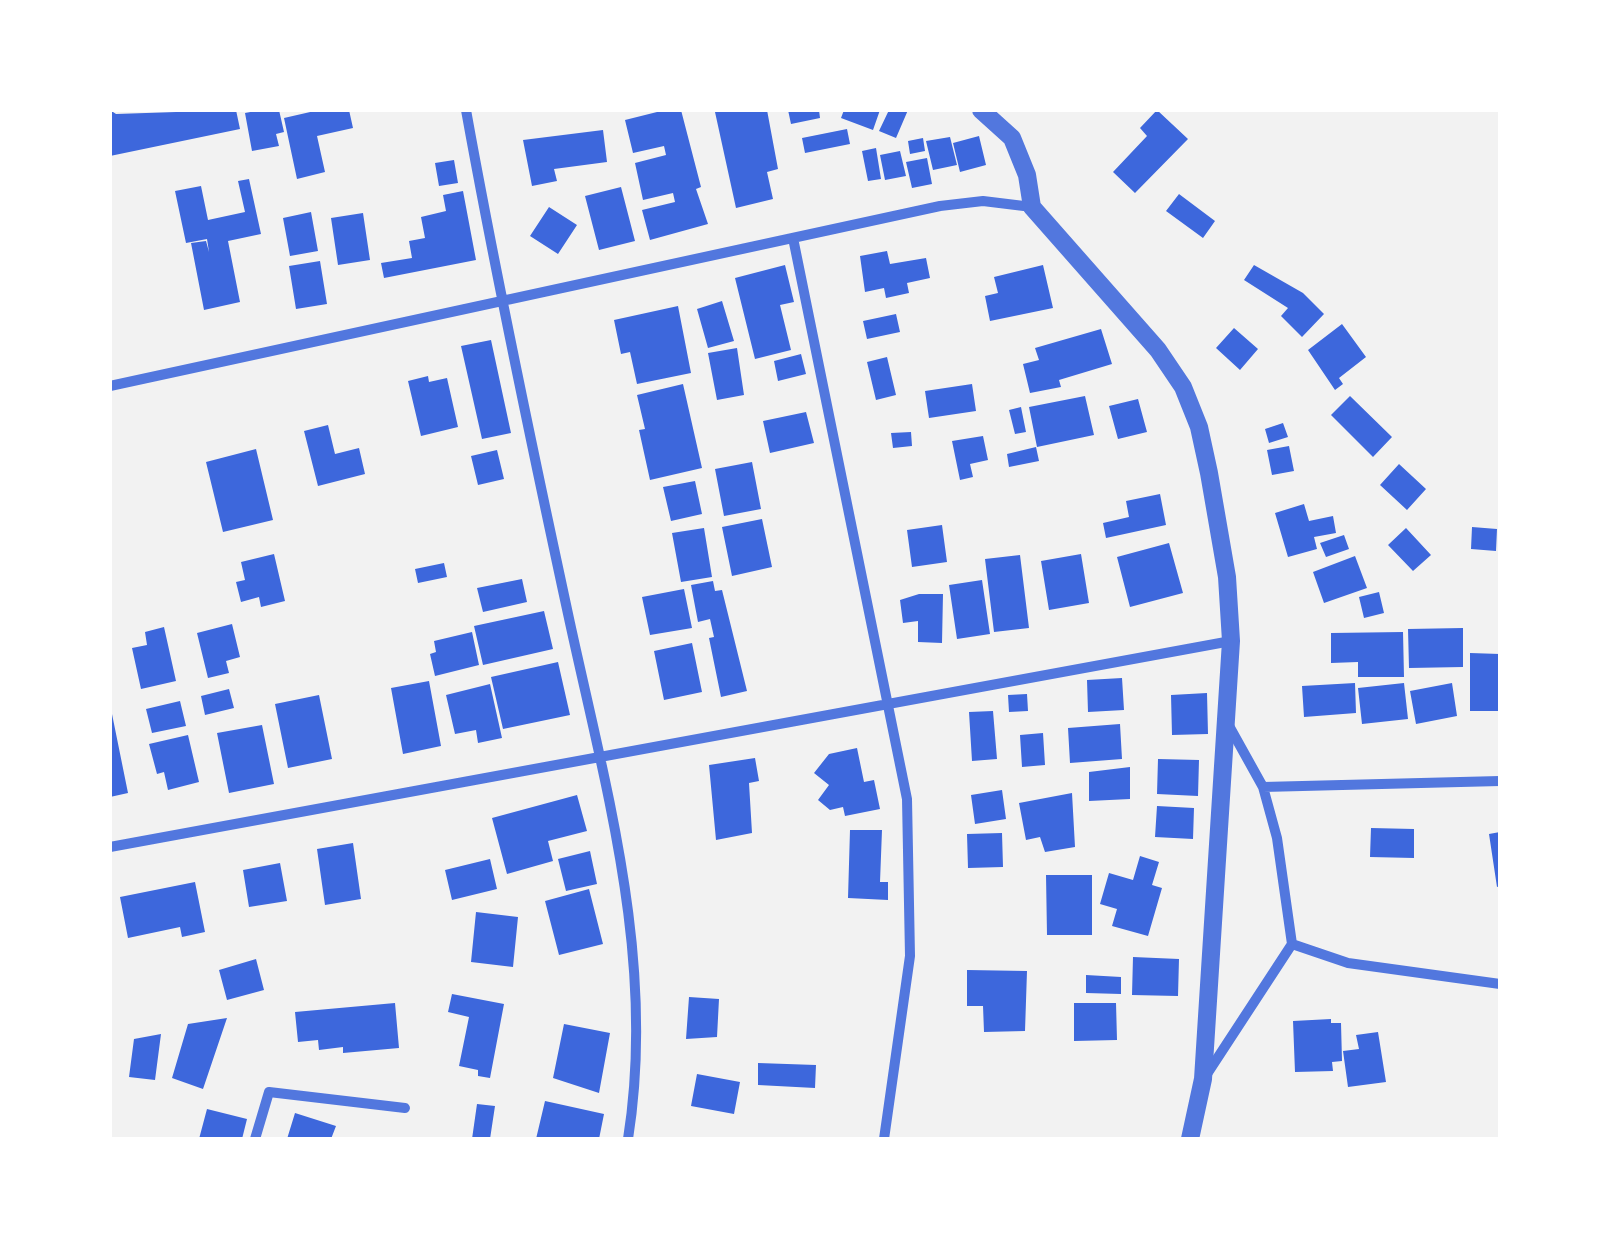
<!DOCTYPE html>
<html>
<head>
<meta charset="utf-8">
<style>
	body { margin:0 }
	#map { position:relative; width:1610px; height:1249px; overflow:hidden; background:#f2f2f2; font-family:"Archivo Narrow",sans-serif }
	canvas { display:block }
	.frame { position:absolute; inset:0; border:112px solid #fff; pointer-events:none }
</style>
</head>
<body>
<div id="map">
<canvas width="1610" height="1249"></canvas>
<div class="frame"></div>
</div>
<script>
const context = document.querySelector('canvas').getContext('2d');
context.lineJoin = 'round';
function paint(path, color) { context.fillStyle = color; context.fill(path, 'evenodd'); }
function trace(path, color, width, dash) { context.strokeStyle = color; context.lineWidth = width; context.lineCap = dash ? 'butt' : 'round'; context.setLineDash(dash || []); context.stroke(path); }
const building = new Path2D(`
	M110,110L116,114L236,110L240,129L110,156Z
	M261,110H279L284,132L276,134L279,146L252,151L245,113Z
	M319,110H349L353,128L317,136L325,172L297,179L284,118Z
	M665,110H681L701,187L696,189L708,224L650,240L642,210L675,202L673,193L643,200L635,163L666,155L664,146L633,153L625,120Z
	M725,110H767L778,169L767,172L773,199L736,208L715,112Z
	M788,110H819L820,118L791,124Z
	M844,110H880L873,130L841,118Z
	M889,110H908L896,138L879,131Z
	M1157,110L1188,139L1135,193L1113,172L1147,136L1140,128Z
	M847,129L850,144L805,153L802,138Z
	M603,130L607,162L554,169L557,181L532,186L523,140Z
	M979,136L986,165L960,172L953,143Z
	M950,137L957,165L933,170L926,141Z
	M923,138L925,151L910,154L908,141Z
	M876,148L881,179L868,181L862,151Z
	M900,151L906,176L885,180L880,155Z
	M927,158L932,184L912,188L906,162Z
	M454,160L458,183L439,186L435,163Z
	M249,179L261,234L228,241L240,302L204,310L191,243L206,241L209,252L207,239L186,243L175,191L201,186L208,220L245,212L238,181Z
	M621,187L635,241L599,250L585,196Z
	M463,191L476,260L384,278L381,263L412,258L409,241L425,238L421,217L446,211L443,195Z
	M1179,194L1215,221L1203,238L1166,211Z
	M549,207L577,225L558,254L530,236Z
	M311,212L318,251L290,256L283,218Z
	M363,213L370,260L338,265L331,218Z
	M887,251L890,264L926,258L930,278L907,283L909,293L886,298L884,288L865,292L860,256Z
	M320,261L327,304L296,309L289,266Z
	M785,265L794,302L780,305L791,350L755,359L735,278Z
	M1043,265L1053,308L990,321L985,296L998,293L994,277Z
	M1254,265L1303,293L1324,314L1302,337L1281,316L1288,308L1244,280Z
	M722,301L734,341L708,348L697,309Z
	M678,306L691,373L637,384L630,352L621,354L614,320Z
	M896,314L900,332L867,339L863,321Z
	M1342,324L1366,357L1339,378L1343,384L1335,390L1308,350Z
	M1234,328L1258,349L1240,370L1216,348Z
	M1101,329L1112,364L1059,380L1061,387L1030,393L1023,364L1039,360L1035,348Z
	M491,340L511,433L482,439L461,346Z
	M737,348L744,395L717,400L708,353Z
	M801,354L806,374L778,381L774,361Z
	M887,357L896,395L876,400L867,362Z
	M428,376L429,382L447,378L458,427L421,436L408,381Z
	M683,384L702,468L650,480L639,430L645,429L637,395Z
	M972,384L976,411L929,418L925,391Z
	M1085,396L1094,435L1037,447L1029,407Z
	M1350,396L1392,437L1373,457L1331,415Z
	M1138,399L1147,432L1118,439L1109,406Z
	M1021,407L1026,432L1015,434L1009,410Z
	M806,412L814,443L770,453L763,421Z
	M1283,423L1288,437L1269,443L1265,429Z
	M328,425L335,454L359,448L365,474L318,486L304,431Z
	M911,432L912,446L893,448L891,433Z
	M983,436L988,460L970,464L973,477L960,480L952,441Z
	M1289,446L1294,471L1272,475L1267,450Z
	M1036,447L1039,461L1009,467L1007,454Z
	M256,449L273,520L223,532L206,462Z
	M497,450L504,479L478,485L471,456Z
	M752,462L761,509L724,516L715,469Z
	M1399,464L1426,489L1407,510L1380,485Z
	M695,481L702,514L671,521L663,487Z
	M1160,494L1166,525L1106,538L1103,523L1129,517L1126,501Z
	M1304,504L1309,521L1333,516L1336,533L1314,537L1317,549L1288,557L1275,513Z
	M762,519L772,567L732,576L722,527Z
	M942,525L947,562L912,567L907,530Z
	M1472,527L1497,529L1496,551L1471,549Z
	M704,528L712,577L681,582L672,533Z
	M1406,528L1431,555L1413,571L1388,545Z
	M1344,535L1349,549L1326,557L1320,543Z
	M1169,543L1183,593L1130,607L1117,557Z
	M274,554L285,601L261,607L259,597L241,602L236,582L245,580L241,562Z
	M1081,554L1089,603L1049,610L1041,561Z
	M1020,555L1029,628L994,632L985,559Z
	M1355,556L1367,588L1324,603L1313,572Z
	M444,563L447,577L418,583L415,569Z
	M522,579L527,602L483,612L477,588Z
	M982,580L990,634L957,639L949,585Z
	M713,581L715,591L722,590L747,691L721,697L709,638L714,637L710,619L698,622L691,585Z
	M684,589L692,628L650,635L642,597Z
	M1379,592L1384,613L1364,618L1359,597Z
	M919,594H943L942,643L918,642V621L903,623L900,600Z
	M544,611L553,649L483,665L474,626Z
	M232,624L240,657L226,661L229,673L208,678L197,633Z
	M164,627L176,681L141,689L132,648L147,645L145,632Z
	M1463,628V667L1409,668L1408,629Z
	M472,632L479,665L435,676L430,654L436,652L434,641Z
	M1403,632L1404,677H1358V662L1331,663V633Z
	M692,643L702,692L664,700L654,651Z
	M1470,653L1500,654V711H1470Z
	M558,662L570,715L503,729L491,677Z
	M1122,678L1124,710L1088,712L1087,680Z
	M429,681L441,746L403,754L391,688Z
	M1355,683L1356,713L1304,717L1302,686Z
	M1404,683L1408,719L1362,724L1358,688Z
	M1452,683L1457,716L1416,724L1410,691Z
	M490,684L502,738L478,743L476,730L455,734L446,695Z
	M229,689L234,708L205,715L201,696Z
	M1207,693L1208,734L1172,735L1171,695Z
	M1027,694L1028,711L1009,712L1008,695Z
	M319,695L332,759L288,768L275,704Z
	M180,701L186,726L152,733L146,709Z
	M993,711L997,759L972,761L969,712Z
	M112,714L128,793L110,797V715Z
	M1120,724L1122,759L1070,763L1068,728Z
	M262,725L274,784L229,793L217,733Z
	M1043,733L1045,765L1022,767L1020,735Z
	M188,735L199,782L168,790L164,772L157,774L149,744Z
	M857,748L864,782L874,780L880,809L845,816L843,807L830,810L818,800L829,785L814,773L829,754Z
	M755,758L759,781L749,783L752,833L716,840L709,765Z
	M1158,759L1199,760L1198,796L1157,794Z
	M1130,767V799L1089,801V772Z
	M1002,790L1006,819L975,824L971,795Z
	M1072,793L1075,847L1045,852L1040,837L1026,840L1019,803Z
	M577,795L587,831L548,841L553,861L507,874L492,818Z
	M1157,806L1194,808L1193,839L1155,837Z
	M1371,828L1414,829V858L1370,857Z
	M850,830H882L880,882H888V900L848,898Z
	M1500,832V886L1497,887L1489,834Z
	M1002,833L1003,867L968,868L967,834Z
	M353,843L361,899L325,905L317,849Z
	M590,851L597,884L566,891L558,859Z
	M1140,856L1159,862L1152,885L1162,888L1148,936L1112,926L1117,909L1100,904L1109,873L1133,880Z
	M490,859L497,889L452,900L445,870Z
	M280,863L287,901L249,907L243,870Z
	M1046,875H1092V935H1047Z
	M195,882L205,932L182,937L180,927L128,938L120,897Z
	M589,889L603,944L559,955L545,901Z
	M476,912L518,917L513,967L471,962Z
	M1133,957L1179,959L1178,996L1132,995Z
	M256,959L264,990L227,1000L219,970Z
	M967,970L1027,971L1025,1031L984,1032L983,1006H967Z
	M1086,975L1121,977V994L1086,993Z
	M452,994L504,1004L490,1078L478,1076V1070L459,1066L469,1017L448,1012Z
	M689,997L719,999L717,1037L686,1039Z
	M395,1003L399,1048L343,1053V1047L319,1050L318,1040L298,1042L295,1012Z
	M1074,1003H1116L1117,1040L1074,1041Z
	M227,1018L203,1089L172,1078L188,1024Z
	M1331,1019V1023H1341L1342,1061L1332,1062L1333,1071L1295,1072L1293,1021Z
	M564,1024L610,1033L599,1093L553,1078Z
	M1378,1032L1386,1082L1348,1087L1343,1051L1359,1049L1356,1035Z
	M161,1034L155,1080L129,1077L134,1039Z
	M758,1063L816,1065L815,1088L758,1085Z
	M697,1074L740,1082L734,1114L691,1106Z
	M545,1101L604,1114L599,1139H536Z
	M477,1104L495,1106L490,1139H472Z
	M207,1109L247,1119L242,1139H199Z
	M295,1113L336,1126L331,1139H287Z`);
const minor = new Path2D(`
	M466,110C497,282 533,452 570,623C607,793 656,963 628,1139
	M793,238L907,799L910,956L884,1139
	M110,386L940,206L983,201L1032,207
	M1228,724L1263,787L1500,781
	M110,847L1231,641
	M1292,944L1348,963L1500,984
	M1207,1074L1292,944L1277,838L1263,787
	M255,1139L269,1092L405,1108`);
const tertiary = new Path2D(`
	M981,110L1012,138L1027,175L1032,207L1158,350L1183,387L1199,427L1209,473L1227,577L1231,641L1203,1079L1190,1139`);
paint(building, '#3d67dc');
trace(minor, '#5277de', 10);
trace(tertiary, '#5277de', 18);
</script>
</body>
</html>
